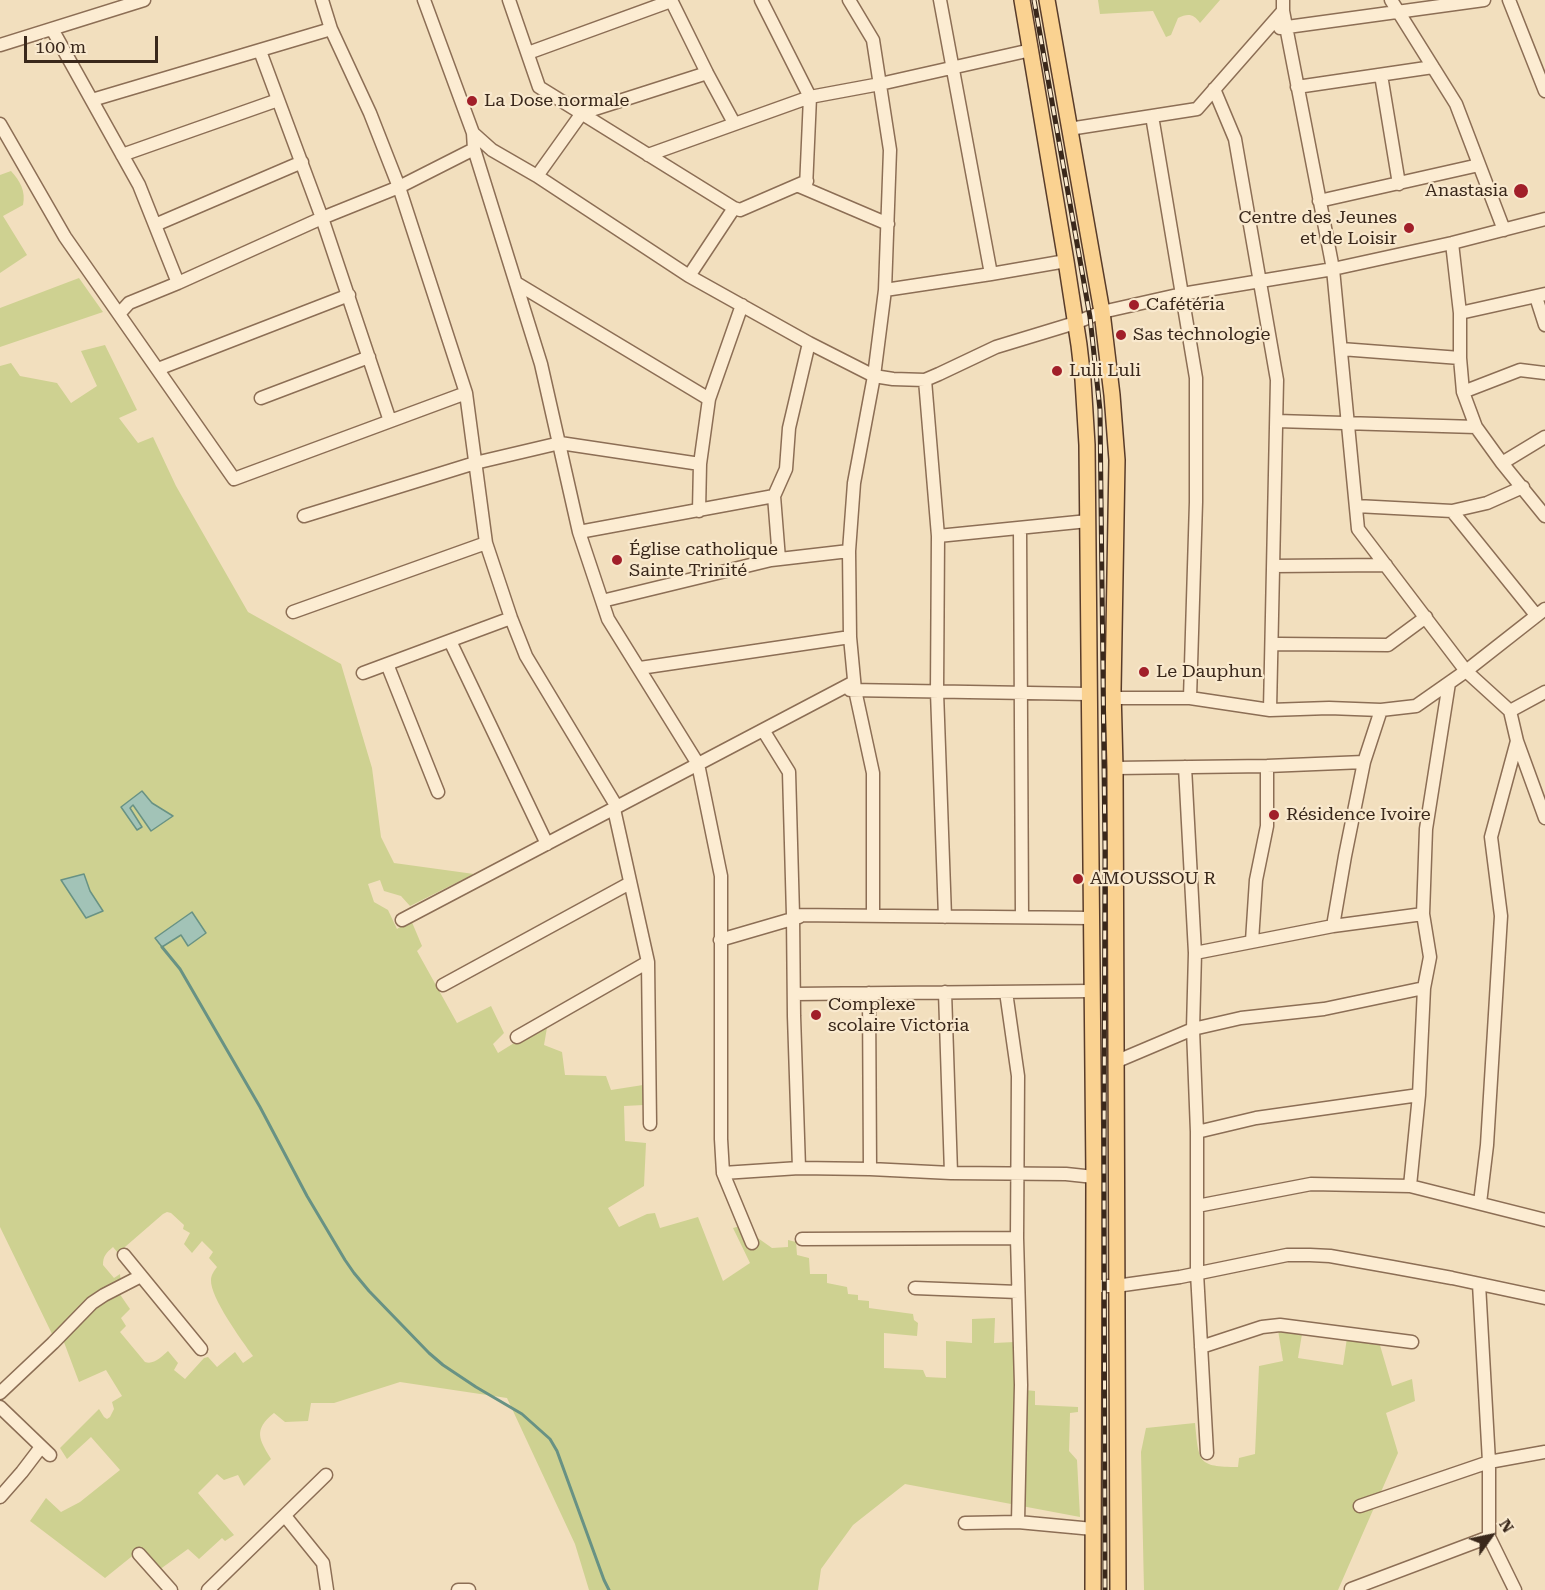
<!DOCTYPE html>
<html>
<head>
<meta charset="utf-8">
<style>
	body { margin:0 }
	#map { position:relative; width:1545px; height:1590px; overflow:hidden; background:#f2dfbe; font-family:"Roboto Serif",serif }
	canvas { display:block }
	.north { position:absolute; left:1461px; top:1506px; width:60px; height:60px; -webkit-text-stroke:4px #f9e9ce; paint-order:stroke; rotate:57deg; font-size:16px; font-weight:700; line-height:24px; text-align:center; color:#3a281b }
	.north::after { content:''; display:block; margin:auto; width:21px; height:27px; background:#3a281b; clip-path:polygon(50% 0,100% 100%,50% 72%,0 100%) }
	.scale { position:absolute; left:24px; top:36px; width:134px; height:27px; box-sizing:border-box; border:3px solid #3a281b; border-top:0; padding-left:8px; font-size:18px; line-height:21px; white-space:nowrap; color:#3a281b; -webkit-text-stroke:4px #f9e9ce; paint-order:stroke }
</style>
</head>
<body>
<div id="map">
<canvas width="1545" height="1590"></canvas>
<div class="north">N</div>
<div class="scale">100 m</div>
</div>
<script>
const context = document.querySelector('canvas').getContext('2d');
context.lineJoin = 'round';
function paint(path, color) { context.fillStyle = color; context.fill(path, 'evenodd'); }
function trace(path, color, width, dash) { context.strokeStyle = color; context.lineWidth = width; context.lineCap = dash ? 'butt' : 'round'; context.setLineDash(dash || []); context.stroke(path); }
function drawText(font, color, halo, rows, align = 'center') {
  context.font = font + ' "Roboto Serif",serif'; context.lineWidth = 4.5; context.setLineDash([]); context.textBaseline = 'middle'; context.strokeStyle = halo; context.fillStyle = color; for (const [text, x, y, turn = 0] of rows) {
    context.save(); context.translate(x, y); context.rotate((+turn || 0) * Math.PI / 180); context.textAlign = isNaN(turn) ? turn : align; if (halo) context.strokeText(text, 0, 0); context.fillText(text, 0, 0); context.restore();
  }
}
const green = new Path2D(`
	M1098,0H1220L1200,23C1194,14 1188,13 1178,18L1171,35L1166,37L1153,11L1100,14Z
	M11,171C20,181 26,191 23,205L3,216L27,255L0,273V175Z
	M79,278L103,312L0,347V308Z
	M105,345L137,410L119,418L138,443L153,437L176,486L248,612L341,664L372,768L381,837L394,863L474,874L410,906L401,896L384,891L380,880L368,884L374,902L388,910L397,929L411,920L422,946L417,951L457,1023L491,1006L504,1033L493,1044L498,1053L548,1022L544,1045L562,1052L565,1075L606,1076L611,1090L643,1085L644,1105L624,1106L625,1141L646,1143L644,1186L608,1208L619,1227L647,1214L655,1213L660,1228L698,1217L723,1281L750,1263L733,1228L748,1224L755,1236L772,1248L788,1247V1240L796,1242L797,1255L809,1258L810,1274H827V1283L847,1287L848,1294L858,1295V1300L869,1301V1308L913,1314L914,1320L918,1323L917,1336L884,1333V1368L923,1370L926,1377L946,1378V1341L972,1343V1319L995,1318L994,1343L1015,1342V1389L1035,1391V1405L1078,1407V1412L1070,1413L1069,1451L1077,1460L1080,1517L905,1484L853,1525L821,1569L818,1590H589L575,1544L507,1398L400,1382L334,1403H311L308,1421L285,1422L274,1413C253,1430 259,1439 271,1459L244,1486L238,1475L224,1480L217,1474L198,1493L234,1535L225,1541L222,1538L199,1559L188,1549L159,1570L141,1549L105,1578L30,1521L46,1498L61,1512L80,1502L120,1470L91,1437L67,1459L60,1448L99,1409L104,1417L107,1419L110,1417L114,1409L112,1402L122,1396L106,1370L79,1382L62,1337L94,1306L119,1293L130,1309L121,1318L126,1326L120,1332L145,1362C154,1365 161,1357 168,1351L178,1363L174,1370L185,1379L204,1358L208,1357L217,1367L235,1352L243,1363L253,1356C242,1341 210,1297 211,1280C211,1275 214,1271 217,1267L209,1258L213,1252L202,1241L192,1253L184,1244L190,1233L183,1229L184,1225L171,1213L167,1212L163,1214L118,1253L113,1247C106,1253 103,1256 103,1265L114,1278L120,1274L121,1283L53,1336L0,1227V366L11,363L20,376L57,383L71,403L97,386L81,351Z
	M1278,1330L1302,1334L1298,1358L1343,1365L1347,1338L1379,1342L1392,1386L1412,1379L1415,1401L1386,1413L1398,1453L1338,1590H1144L1141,1452L1146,1428L1195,1423C1199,1462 1197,1467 1238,1467L1239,1458L1255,1454L1259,1366L1283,1361Z`);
const water = new Path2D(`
	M142,791L152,803L173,816L151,831L133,805L130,808L142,827L137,830L121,807Z
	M84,874L90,891L103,911L86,918L61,880Z
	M192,912L206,933L188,946L181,935L162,947L155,938Z`);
const stream = new Path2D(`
	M162,947L180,969L260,1107L307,1196L345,1260L354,1273L369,1291L429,1353L443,1365L476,1387L522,1414L550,1439L557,1451L604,1580L609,1590`);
const minor = new Path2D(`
	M322,0L331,29L370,113L399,187L466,393L486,543L511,618L526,656L617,807
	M424,0L473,133L474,149L541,364L579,532L608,619L698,764L721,876V1139L723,1173L799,1168L870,1169L951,1173L1066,1174L1094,1177
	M509,0L539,87L734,208L740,210L807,181
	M671,0L707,73L734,123
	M761,0L810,97L806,188
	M849,0L873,40L890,150L885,290L874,376L854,483L849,551L850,637L855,690L873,773V916
	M940,0L991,274
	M1283,0V11L1333,269L1358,529L1466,671L1510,711L1517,741L1545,818
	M1391,0L1456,104L1504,230
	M1509,0L1545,91
	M1280,28L1484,0
	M52,29L139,185L178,283
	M0,45L144,0
	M260,51L322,218L390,421
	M528,53L671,1
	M1381,75L1399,184
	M1297,87L1433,67
	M1214,89L1235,139L1277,380L1270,710
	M92,100L331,29
	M1152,116L1196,378V502L1190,698
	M0,124L65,237L234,479L466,393
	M1069,129L1197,109L1283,11
	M473,133L492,150L537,176L689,276L809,343L874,376L893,379L925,380L939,374L996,347L1075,323L1102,312L1182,294L1333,269L1452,243L1545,219
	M122,155L278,100
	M648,155L810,97L880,84L1031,50
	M537,176L582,113L707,73
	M799,186L888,224
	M1319,201L1479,165
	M155,225L302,162
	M1452,243L1460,313V358L1463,392L1476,427L1502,463L1545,516
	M689,276L734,208
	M516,283L709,399
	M885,290L991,274L1066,261
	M1536,297L1545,325
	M1460,313L1545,294
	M119,314L129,303L178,283L322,218L399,187L474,149
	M1341,349L1460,358
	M158,369L349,295
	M925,380L938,536L937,692L945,917
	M1463,392L1520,370L1545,373
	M261,398L369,357
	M1277,421L1476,427
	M1502,463L1545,437
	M1356,506L1452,511L1487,503L1523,487
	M699,511L700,464L709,399L742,305
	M1452,511L1536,615
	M304,516L475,463L560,443L700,464
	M1020,528L1022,917
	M579,532L774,496
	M938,536L1088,521
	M779,559L774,496L786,469L789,428L809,343
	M1273,566L1386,565
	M602,601L771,560L849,551
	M293,612L486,543
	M450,641L547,844
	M1272,645L1279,644L1388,645L1426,617
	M387,664L438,792
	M640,668L850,637
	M363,673L511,618
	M850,690L1088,694
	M1113,698H1190L1270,710L1329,708L1381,710L1416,706L1466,671L1545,609
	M1510,711L1545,692
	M763,730L789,772L793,915L794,1016L799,1168
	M1185,767L1195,953L1193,1029L1197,1132V1273L1207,1453
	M1115,768L1267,766L1364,762
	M614,809L648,962L650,1124
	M793,915L1091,918
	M402,920L854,682
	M1333,926L1345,856L1364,762L1381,710
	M720,940L799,917
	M1252,941L1256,880L1267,826V766
	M1195,953L1333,926L1423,914
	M443,985L630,883
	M945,992L951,1173
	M1006,992L1018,1076L1017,1238L1021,1385L1018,1522
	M869,993L870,1169
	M794,994L1092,991
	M517,1037L648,962
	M1115,1062L1193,1029L1241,1018L1324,1009L1424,988
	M1197,1132L1256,1118L1419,1095
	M723,1173L752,1243
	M1410,1186L1419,1095L1424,988L1430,957L1423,914L1426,829L1449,683
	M1480,1203L1487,1145L1501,916L1491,837L1517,741
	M1197,1206L1311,1184L1410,1186L1545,1220
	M802,1239L1017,1238
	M124,1255L201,1349
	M1479,1284L1489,1462V1537L1515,1590
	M1094,1286H1116L1180,1277L1287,1255H1310L1330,1256L1392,1267L1452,1278L1545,1298
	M915,1288L1018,1292
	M1201,1347L1262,1327L1280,1325L1412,1342
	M0,1393L53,1343L92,1303L104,1295L141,1276
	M0,1407L50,1455
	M0,1497L22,1472L41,1447
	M1360,1506L1489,1462L1545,1452
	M285,1516L323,1563L327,1590
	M965,1523L1018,1522L1093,1529
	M139,1554L171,1590
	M1351,1589L1489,1537
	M208,1590L326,1475
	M458,1590H469`);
const major = new Path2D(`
	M1022,0L1066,261L1079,345L1083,380L1087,445L1094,1177L1093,1590
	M1047,0L1102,312L1112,395L1117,460L1113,690L1115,768L1118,1590`);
const rail = new Path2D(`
	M1034,0L1090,317L1100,410L1105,851L1104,1162L1105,1590`);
const markers = [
	[472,101,6,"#a11f29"],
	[1521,191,8,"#a11f29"],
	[1409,228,6,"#a11f29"],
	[1134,305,6,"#a11f29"],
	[1121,335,6,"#a11f29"],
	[1057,371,6,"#a11f29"],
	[617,560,6,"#a11f29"],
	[1144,672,6,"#a11f29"],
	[1274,815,6,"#a11f29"],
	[1078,879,6,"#a11f29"],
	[816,1015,6,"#a11f29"]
];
const poiNames = [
	["La Dose normale",484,101],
	["Anastasia",1508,191,"right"],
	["Centre des Jeunes",1397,218,"right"],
	["et de Loisir",1397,239,"right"],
	["Cafétéria",1146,305],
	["Sas technologie",1133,335],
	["Luli Luli",1069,371],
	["Église catholique",629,550],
	["Sainte Trinité",629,571],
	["Le Dauphun",1156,672],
	["Résidence Ivoire",1286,815],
	["AMOUSSOU R",1090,879],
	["Complexe",828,1005],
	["scolaire Victoria",828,1026]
];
paint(green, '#ced191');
paint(water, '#a2c3b7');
trace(water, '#689284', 1.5);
trace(stream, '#689284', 3);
trace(minor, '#8c6e55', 15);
trace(major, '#593c2a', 18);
trace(minor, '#fcecd2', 12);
trace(major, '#fad291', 15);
trace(rail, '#3a281b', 5);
trace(rail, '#f9e9ce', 3, [9]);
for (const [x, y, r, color] of markers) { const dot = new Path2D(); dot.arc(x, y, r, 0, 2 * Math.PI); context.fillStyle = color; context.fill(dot); trace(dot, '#f9e9ce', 2); }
drawText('18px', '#3a281b', '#f9e9ce', poiNames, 'left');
</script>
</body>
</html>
